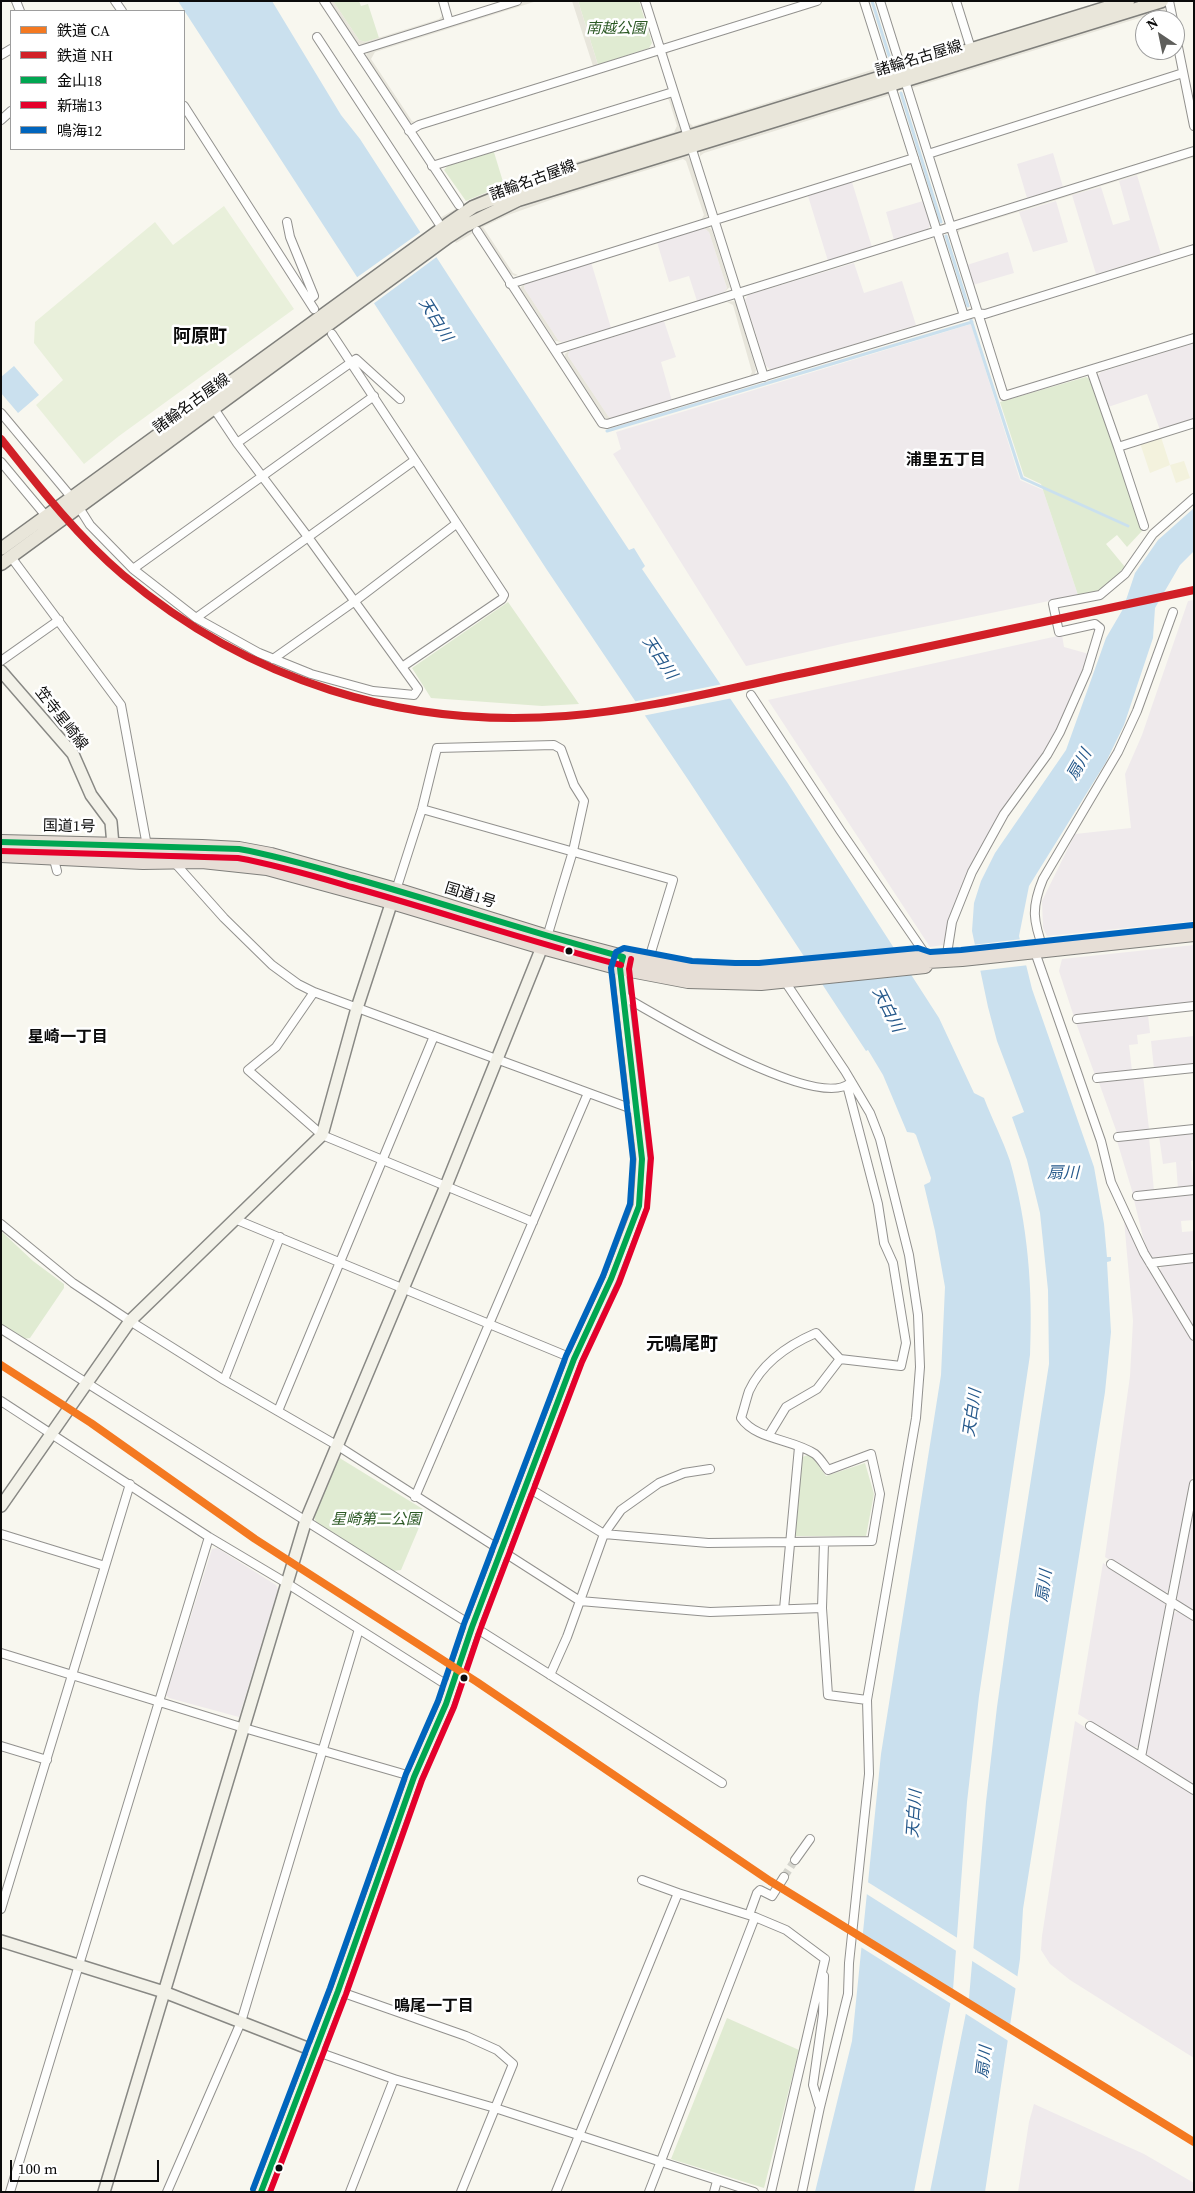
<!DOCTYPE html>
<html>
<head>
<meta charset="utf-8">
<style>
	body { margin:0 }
	#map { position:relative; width:1195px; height:2193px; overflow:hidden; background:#f8f7ef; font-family:"Source Serif 4","Noto Sans JP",serif }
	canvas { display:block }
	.frame { position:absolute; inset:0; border:2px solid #0b0b0b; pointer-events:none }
	.legend { position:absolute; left:10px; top:10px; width:175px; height:140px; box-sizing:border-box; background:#fff; border:1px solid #9d9d9d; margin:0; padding:6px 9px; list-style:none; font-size:15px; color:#0b0b0b }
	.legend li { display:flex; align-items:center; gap:10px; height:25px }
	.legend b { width:25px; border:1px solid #9d9d9d }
	.north { position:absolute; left:1135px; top:10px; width:50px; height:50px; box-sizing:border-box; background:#fff; border:1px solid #9d9d9d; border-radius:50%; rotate:326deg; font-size:14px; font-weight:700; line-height:20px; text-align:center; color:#0b0b0b }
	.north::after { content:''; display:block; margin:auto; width:18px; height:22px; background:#5e5e5b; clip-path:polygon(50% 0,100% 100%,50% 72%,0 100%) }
	.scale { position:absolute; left:10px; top:2160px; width:149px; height:22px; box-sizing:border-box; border:2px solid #0b0b0b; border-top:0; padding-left:6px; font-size:15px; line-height:18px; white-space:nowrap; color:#0b0b0b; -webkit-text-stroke:4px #fff; paint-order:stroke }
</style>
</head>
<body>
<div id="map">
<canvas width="1195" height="2193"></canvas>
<div class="frame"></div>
<ul class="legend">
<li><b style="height:6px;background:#f47921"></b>鉄道 CA</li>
<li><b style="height:6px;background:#d12027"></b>鉄道 NH</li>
<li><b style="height:6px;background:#00a651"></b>金山18</li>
<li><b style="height:6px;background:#e4002b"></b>新瑞13</li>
<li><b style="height:6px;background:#0065bd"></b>鳴海12</li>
</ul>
<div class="north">N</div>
<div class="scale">100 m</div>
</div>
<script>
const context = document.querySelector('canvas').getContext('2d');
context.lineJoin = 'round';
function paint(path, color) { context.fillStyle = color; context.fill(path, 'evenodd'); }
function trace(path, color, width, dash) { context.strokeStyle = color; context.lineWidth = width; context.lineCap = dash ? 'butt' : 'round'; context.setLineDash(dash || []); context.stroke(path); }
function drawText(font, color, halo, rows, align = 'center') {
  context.font = font + ' "Source Serif 4","Noto Sans JP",serif'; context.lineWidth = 5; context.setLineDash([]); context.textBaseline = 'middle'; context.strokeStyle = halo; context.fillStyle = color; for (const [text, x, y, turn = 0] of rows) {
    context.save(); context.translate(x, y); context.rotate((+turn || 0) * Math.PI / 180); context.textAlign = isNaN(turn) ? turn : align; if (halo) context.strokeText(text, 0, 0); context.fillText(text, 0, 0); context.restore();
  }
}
const industrial = new Path2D(`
	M1053,153L1063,187L1027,198L1017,164Z
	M1137,175L1161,254L1096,274L1072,195L1101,187L1113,225L1130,220L1119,181Z
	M852,182L872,247L828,261L808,196Z
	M923,201L931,224L928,229L894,240L886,212Z
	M1056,201L1068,242L1033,252L1019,212Z
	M704,228L709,232L727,288L724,292L697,301L689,276L669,282L657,242Z
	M1008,252L1014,273L973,285L967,265Z
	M591,262L611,328L562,342L558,340L524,288L525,283Z
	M854,263L864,293L902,281L916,325L771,370L766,366L745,300L748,295Z
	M664,321L676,357L661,362L672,401L612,419L608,416L568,356L569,351Z
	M971,324L1020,480L1043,490L1078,595L846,643L746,666L613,454L621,449L616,432Z
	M1194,343V419L1160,430L1147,394L1108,407L1097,377L1101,372Z
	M1194,600V921L1047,936L1043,928L1042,901L1075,834L1131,828L1125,774L1142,735L1188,601Z
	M1062,635L1064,647L1089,654L1072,700L1044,754L1016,788L975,857L949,922L943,945L930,947L768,700Z
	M1194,945V1004L1074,1017L1059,971L1062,959Z
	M1148,1015L1150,1033L1137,1035L1138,1044L1129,1045L1132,1071L1095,1075L1076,1023Z
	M1194,1036V1065L1154,1069L1151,1041Z
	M1143,1076L1149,1129L1117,1133L1098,1080Z
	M1194,1133V1160L1191,1161L1194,1187L1178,1189L1176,1162L1163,1164L1159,1136Z
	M1149,1137L1154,1191L1133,1194L1117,1141Z
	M1194,1194V1220L1181,1221L1182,1232L1194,1231V1255L1153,1259L1148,1253L1143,1237L1134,1200Z
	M1124,1220L1140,1254L1194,1342V1468L1168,1591L1164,1594L1105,1557L1130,1376L1133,1321Z
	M1194,1261V1329L1159,1271L1163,1264Z
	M1194,1504V1612L1178,1602L1177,1597Z
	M217,1548L276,1585L278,1589L239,1717L169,1698L166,1695L212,1549Z
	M1103,1563L1164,1601L1166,1606L1139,1746L1134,1748L1078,1714Z
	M1179,1610L1194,1620V1786L1148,1757L1146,1753L1173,1614Z
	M1075,1721L1194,1794V2058L1070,1980L1050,1964L1041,1950L1042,1936Z
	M1034,2104L1144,2154L1194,2183V2192H1018L1029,2122Z`);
const farmland = new Path2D(`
	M1161,437L1170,465L1184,461L1190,478L1176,483L1170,465L1150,473L1140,443Z`);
const green = new Path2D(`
	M333,1H359L361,6L368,4L379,38L365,42L359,40Z
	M578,1H639L652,43L649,48L598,65Z
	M493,149L504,185L466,201L444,170L450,163Z
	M1086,377L1090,379L1142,531L1127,547L1117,535L1106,544L1125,567L1100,591L1078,595L1041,484L1024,476L1000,402Z
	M508,602L579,704L542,706L431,698L412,668Z
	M1,1231L33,1261L64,1284V1288L30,1338L23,1339L1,1325Z
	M810,1454L826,1476L865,1463L874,1494L866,1536H794L800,1458Z
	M338,1457L426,1511L401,1570L393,1571L316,1522L314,1517Z
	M727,2018L799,2050L764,2188L671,2159Z`);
const pitch = new Path2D(`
	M224,206L294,309L119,436L84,464L36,405L63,380L34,343L35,322L155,222L173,245Z`);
const plaza = new Path2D(`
	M329,1H333L359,40L365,42L439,19L443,15V19L391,38L361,45L357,43Z
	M526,1H537L375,52L371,59L412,121L416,122L413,123L408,122L366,58L367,52L374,48Z
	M572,1H578L598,65L593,66Z
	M1160,6L1164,7L1166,13L1162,11L912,88V84Z
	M670,50L667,55L688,122L693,126L881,67V69L879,72L691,130L689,128L665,53Z
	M887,92L890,95L704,153L700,156V149Z
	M665,97H670L672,99L682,130L679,134L468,205L481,224L541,199L686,154L691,160L708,216L706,217L701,220L704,215L686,161L683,159L556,198L508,215L483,227L513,273L518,275L515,276L509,273L480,229L456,243L454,240L478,225L465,207L442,221L440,218L476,197L520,179L674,132L677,126L669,100Z
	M1192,155L1194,159L1191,158L960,230L957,235L958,228Z
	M709,227L712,230L730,287L724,292L727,288L709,232L704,228Z
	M525,283L524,288L558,340L562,342L555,341L520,288Z
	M734,301L737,305L756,370L755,374L750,376L752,372L733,305L727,302Z
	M569,351L568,356L608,416L612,419L605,418L565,358V354Z`);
const water = new Path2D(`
	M178,1H272L341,115L360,139L468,306L629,550L634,548L645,566L642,569L787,782L939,1018L974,1093L984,1098C992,1119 1003,1140 1010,1161C1028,1225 1033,1289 1030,1355L979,1696L967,1802L953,1990L914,2192H815L852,2041L881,1754L941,1375L945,1287L935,1231L924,1185L930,1182L931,1178L916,1135L914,1133L907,1132L883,1075L868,1050L866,1051L689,781L547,570Z
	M14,366L39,395L18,413L1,393V377Z
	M1194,508V551L1180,565L1155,608L1153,638L1124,725L1106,762L1029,886L1019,936L1032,989L1094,1167L1104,1224L1107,1257H1111V1261L1107,1262L1111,1332L1105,1392L1023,1909L1020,1959L985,2192H930L969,1998L986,1802L997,1707L1011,1607L1049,1364L1048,1290L1040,1213L1027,1160L1012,1117L1024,1112L997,1041L988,1007L972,931L974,903L981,881L995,853L1066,750L1106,638L1123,609L1135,573L1158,540Z`);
const pier = new Path2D(`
	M422,231L438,256L373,304L356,278Z
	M723,684L733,698L642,716L632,702Z
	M1022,939L1029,965L978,971L972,945Z
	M866,1881L959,1939L958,1952L865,1893Z
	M860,1935L955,1994L953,2005L859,1946Z
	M970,1946L1020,1978L1018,1990L969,1959Z
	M966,2001L1012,2029L1010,2042L963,2012Z`);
const stream = new Path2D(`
	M872,1L891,62
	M901,93L941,222
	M946,236L968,306
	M971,320L1022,478L1128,526
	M607,431L972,322`);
const streetTunnel = new Path2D(`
	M784,1877L795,1860`);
const street = new Path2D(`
	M16,1L20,11
	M115,1L122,11
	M324,1L459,205
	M443,1L449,22
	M645,1L764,377
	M864,1L964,316
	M880,1L1004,396L1194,338
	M956,1L972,52
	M1169,1L1173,20
	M1175,32L1194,126
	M317,37L442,228
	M357,51L517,1
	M1,55L11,49
	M184,106L314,309
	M1,120L11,111
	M409,131L419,125L817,1
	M928,154L1183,73
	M432,166L673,92
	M287,222L290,237L314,296L309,300
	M477,231L602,423L607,424L964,316L974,313L985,314L1194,249
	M510,284L914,158
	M332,334L504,595L502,599L402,667
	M555,350L1194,151
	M1091,370L1118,447L1194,423
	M1,413L72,498
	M237,443L356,359L400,399
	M1118,447L1144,526
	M1,462L46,516
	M78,506L90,525L133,569L196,618L259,653L311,674L373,691L414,695L418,689L308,537L237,443L213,407
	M11,557L121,705L147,846L174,862L224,918L272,965L298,984L314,992L635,1110
	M133,569L374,396
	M196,618L415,460
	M273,659L355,601L456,524
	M1,661L59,620
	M751,695L840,830L930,961
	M422,809L673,880L648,962
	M53,856L57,871
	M396,890L422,809L437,748L554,745L561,749L574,785L584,801L573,851L547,937
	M1044,951C1033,921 1031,908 1043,879L1118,752L1137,711L1173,612
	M1035,952L1101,1141L1111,1182L1144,1253L1194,1336
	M946,960L952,922L972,872L1004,814L1047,755L1060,732L1087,671L1100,628L1095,624L1059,632L1053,604L1100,595L1125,574L1153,534L1194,498
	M784,980L845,1071L870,1113L880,1139L909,1255L918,1315L920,1367L916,1418L867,1700L869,1774L849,1963L848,1994L820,2107L802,2192
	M314,992L276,1047L248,1070L322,1135L533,1222
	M623,996C659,1017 816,1111 850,1083
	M1077,1019L1194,1006
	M1097,1078L1194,1068
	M1118,1137L1194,1129
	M1137,1196L1194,1190
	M237,1220L574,1359
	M1,1224L73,1283L130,1321L224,1380L338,1446L580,1601L710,1612L822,1608
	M1150,1263L1194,1258
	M1,1329L722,1783
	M224,1380L280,1237
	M1,1401L209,1537L288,1584L450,1687
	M278,1411L434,1036
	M769,1435L786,1407L817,1389L840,1359
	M1194,1484L1141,1757L1194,1790
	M527,1487L604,1534L708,1543L872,1541L880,1494L871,1454L828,1470C824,1465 820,1458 815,1454C793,1439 756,1440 741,1418C744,1409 746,1400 749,1391C762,1363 788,1345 816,1333L840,1359L901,1366L906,1343L893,1263L884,1243L878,1204L847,1085
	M415,1497L588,1093
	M1,1534L105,1566
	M824,1543L822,1608L828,1695L867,1700
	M1111,1564L1194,1616
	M784,1609L799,1447
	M1,1653L244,1728L414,1777
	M550,1675L567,1637L604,1534L621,1510L659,1483L684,1473L710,1469
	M1090,1726L1141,1757
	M1,1746L47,1760
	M795,1860L810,1839
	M642,1880L678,1893L755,1917L786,1930L825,1959
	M1,1909L130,1484
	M749,1915L757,1893L760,1890L772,1896L784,1877
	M338,1991L466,2036L497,2050L513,2064L461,2192
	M315,2051L394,2079L495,2108L754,2192
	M819,2105L813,2085L823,2014L824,1976
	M10,2192L209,1537
	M167,2192L241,2022L359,1629
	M350,2192L394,2079
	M556,2192L678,1893
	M649,2192L755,1917
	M714,2192L717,2181
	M771,2192L825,1959`);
const secondary = new Path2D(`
	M1,671L73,754L91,795L111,822L113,845
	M1,1506L130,1321L322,1135L357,1008L394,895
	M1,1941L164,1992L315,2051
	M104,2192L306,1520L446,1186L542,947
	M261,2192L338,1991L414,1777L446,1704L472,1627L574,1359L611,1279L639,1206L642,1159L623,996L620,968L622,960`);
const primary = new Path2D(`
	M1,549L447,225L473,207L515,190L1128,1
	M1,564L448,237L465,226L518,200L1162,1`);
const highway = new Path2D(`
	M1,842L202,847L239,849L271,855L396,890L547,937L623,957L691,970L759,972L919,957L928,961L962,959L1194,934
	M1,855L143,862L202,861L267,868L392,902L542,947L620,968L688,981L761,983L925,966L928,961`);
const bus1 = new Path2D(`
	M1,842L239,849C278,856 315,867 353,878C443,903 532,933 623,957
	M261,2192L338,1991L414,1777L446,1704L472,1627L574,1359L611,1279L639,1206L642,1159L620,968L623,957`);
const bus2 = new Path2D(`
	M1,851L238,858C277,865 314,876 352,887C442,912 530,942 621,965
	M270,2192L346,1994L422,1780L454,1707L480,1630L582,1362L619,1283L647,1208L651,1158L629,969L631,959`);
const bus3 = new Path2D(`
	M253,2189L330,1988L406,1774L438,1701L464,1624L566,1356L603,1276L630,1204L633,1159L611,968L616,952L624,948L692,961L735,963H759L918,948L930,952L961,950L1193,925`);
const rail1 = new Path2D(`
	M1,1365L91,1423L255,1539L477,1682L770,1881L1194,2142`);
const rail2 = new Path2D(`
	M1,439C39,487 77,536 123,575C249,681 403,729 566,716C646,710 725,689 804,673C934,645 1064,618 1194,590`);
const markers = [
	[569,951,4.5,"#0b0b0b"],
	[464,1678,4.5,"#0b0b0b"],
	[279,2168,4.5,"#0b0b0b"]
];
const parkNames = [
	["南越公園",616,29],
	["星崎第二公園",376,1520]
];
const streetNames = [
	["諸輪名古屋線",919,59,-17],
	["諸輪名古屋線",533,181,-20],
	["諸輪名古屋線",192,404,-36],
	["笠寺星崎線",61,719,52],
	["国道1号",69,827,1],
	["国道1号",470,896,17]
];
const waterNames = [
	["天白川",435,320,58],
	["天白川",659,658,56],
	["扇川",1080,765,-60],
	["天白川",887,1010,63],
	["扇川",1063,1174],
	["天白川",973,1413,-82],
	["扇川",1045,1586,-82],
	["天白川",915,1814,-86],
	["扇川",985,2062,-83]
];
const neighbourhoodNames = [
	["浦里五丁目",946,461],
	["星崎一丁目",68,1038],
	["鳴尾一丁目",434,2007]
];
const quarterNames = [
	["阿原町",200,337],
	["元鳴尾町",682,1345]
];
paint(industrial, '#efeaec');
paint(farmland, '#f3f2dd');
paint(green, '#e0ebd2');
paint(pitch, '#e9f0db');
paint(plaza, '#e8e6dc');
paint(water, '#cae0ee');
paint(pier, '#f8f7ef');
trace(stream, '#cae0ee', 3);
trace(streetTunnel, '#d4d4cd', 8, [8, 4]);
trace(street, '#92918e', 10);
trace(secondary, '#888884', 14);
trace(primary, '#7f7f7b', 15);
trace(highway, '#7f7f7b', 16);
trace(street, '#fefefd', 8);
trace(secondary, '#f3f2e9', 11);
trace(primary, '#e9e6da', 12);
trace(highway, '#e6ded6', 14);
trace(bus1, '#00a651', 6);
trace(bus2, '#e4002b', 6);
trace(bus3, '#0065bd', 6);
trace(rail1, '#f47921', 8);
trace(rail2, '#d12027', 8);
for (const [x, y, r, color] of markers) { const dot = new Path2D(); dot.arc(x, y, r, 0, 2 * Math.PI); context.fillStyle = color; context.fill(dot); trace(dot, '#fff', 2); }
drawText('italic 15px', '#2c5925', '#fff', parkNames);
drawText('15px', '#0b0b0b', '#fff', streetNames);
drawText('italic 16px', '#26598b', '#fff', waterNames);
drawText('bold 16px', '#0b0b0b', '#fff', neighbourhoodNames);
drawText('bold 18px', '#0b0b0b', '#fff', quarterNames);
</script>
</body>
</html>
